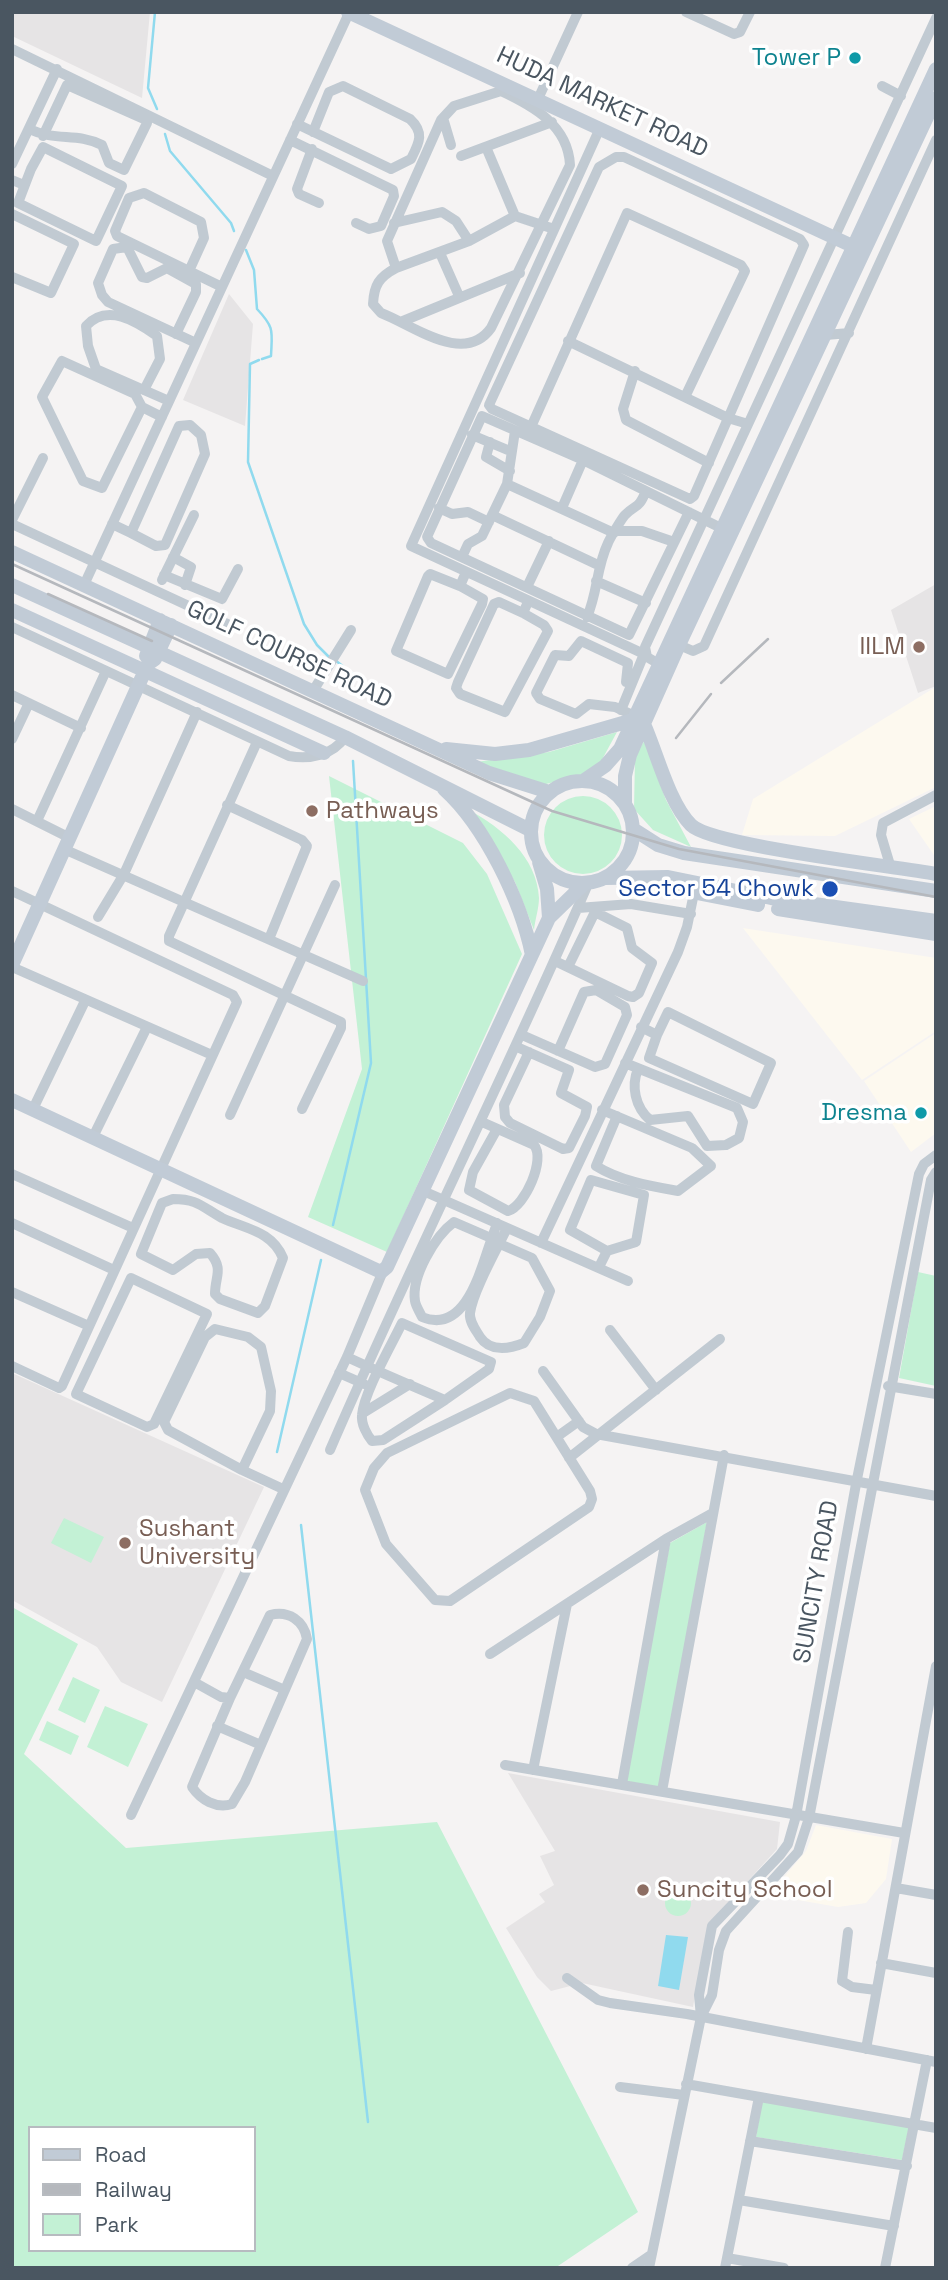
<!DOCTYPE html>
<html>
<head>
<meta charset="utf-8">
<style>
	body { margin:0 }
	#map { position:relative; width:948px; height:2280px; overflow:hidden; background:#f5f3f3; font-family:"Space Grotesk",sans-serif }
	canvas { display:block }
	.frame { position:absolute; inset:0; border:14px solid #4a5661; pointer-events:none }
	.legend { position:absolute; left:28px; top:2126px; width:228px; height:126px; box-sizing:border-box; background:#fff; border:2px solid #b7bbc0; margin:0; padding:9px 12px; list-style:none; font-size:21px; color:#4a5661 }
	.legend li { display:flex; align-items:center; gap:14px; height:35px }
	.legend b { width:35px; border:2px solid #b7bbc0 }
</style>
</head>
<body>
<div id="map">
<canvas width="948" height="2280"></canvas>
<div class="frame"></div>
<ul class="legend">
<li><b style="height:9px;background:#c1cbd6"></b>Road</li>
<li><b style="height:9px;background:#b5b8bd"></b>Railway</li>
<li><b style="height:19px;background:#c3f1d5"></b>Park</li>
</ul>
</div>
<script>
const context = document.querySelector('canvas').getContext('2d');
context.lineJoin = 'round';
function paint(path, color) { context.fillStyle = color; context.fill(path, 'evenodd'); }
function trace(path, color, width, dash) { context.strokeStyle = color; context.lineWidth = width; context.lineCap = dash ? 'butt' : 'round'; context.setLineDash(dash || []); context.stroke(path); }
function drawText(font, color, halo, rows, align = 'center') {
  context.font = font + ' "Space Grotesk",sans-serif'; context.lineWidth = 7; context.setLineDash([]); context.textBaseline = 'middle'; context.strokeStyle = halo; context.fillStyle = color; for (const [text, x, y, turn = 0] of rows) {
    context.save(); context.translate(x, y); context.rotate((+turn || 0) * Math.PI / 180); context.textAlign = isNaN(turn) ? turn : align; if (halo) context.strokeText(text, 0, 0); context.fillText(text, 0, 0); context.restore();
  }
}
const commercial = new Path2D(`
	M934,688L936,787L835,836L742,835L753,799Z
	M936,806V858L909,819Z
	M743,928L936,958V1031L862,1080Z
	M936,1033V1133L911,1152L864,1081Z
	M816,1825L892,1839L886,1879L866,1903L838,1907L769,1895L806,1851Z`);
const education = new Path2D(`
	M12,12H150L142,98L12,36Z
	M229,294L253,324L245,426L183,400Z
	M936,584V686L918,693L891,610Z
	M12,1373L264,1487L162,1702L121,1682L97,1647L12,1600Z
	M508,1773L780,1822L777,1849L708,1925L693,2007L582,1983L551,1991L537,1977L506,1928L545,1902L539,1894L554,1885L540,1856L555,1851Z`);
const green = new Path2D(`
	M617,732L598,767L583,775L542,785L476,762L549,752Z
	M644,741L666,800L691,847L653,830L634,809L635,758Z
	M329,776L463,843L487,874L522,954L387,1252L308,1217L362,1069Z
	M544 835a39 39 0 1 1 78 0a39 39 0 1 1-78 0Z
	M469,810C502,828 537,857 539,898C539,908 535,920 534,930L515,882Z
	M918,1272L936,1276V1386L899,1378Z
	M64,1518L104,1537L91,1563L51,1543Z
	M707,1522L659,1787L626,1781L670,1543Z
	M12,1607L78,1644L24,1754L126,1848L437,1822L638,2212L555,2268H12ZM30,2128H254V2250H30Z
	M73,1677L100,1690L85,1723L58,1710Z
	M105,1706L148,1724L128,1767L87,1747Z
	M47,1721L79,1736L71,1755L39,1740Z
	M665 1903a13 13 0 1 1 26 0a13 13 0 1 1-26 0Z
	M762,2101L909,2127L902,2160L756,2137Z`);
const water = new Path2D(`
	M666,1935L688,1937L679,1990L658,1986Z`);
const stream = new Path2D(`
	M155,12L148,88L157,109
	M165,134L170,151L231,223L234,231
	M246,250L254,270L257,309C275,328 272,331 271,356L262,359
	M259,360L250,364L248,462L304,624L317,645L329,657
	M335,660L369,687L374,698
	M333,1225L371,1063L353,761
	M277,1452L321,1260
	M301,1525L368,2122`);
const street = new Path2D(`
	M686,12L734,34L740,32L750,12
	M12,49L273,176
	M882,86L901,96
	M501,91C533,106 568,125 570,165L491,328C464,366 413,325 381,313L373,304C374,285 379,277 396,268L387,241L441,120L454,106Z
	M538,99L578,12
	M443,118L451,145
	M297,124L391,169L411,159C419,143 425,133 410,119L343,86L329,92L313,132
	M600,128L411,546L644,654L621,710
	M29,129C57,142 76,132 102,145L109,163L124,170L147,123L146,120L67,85L43,136
	M290,140L393,190L394,196L381,226L369,229L356,223
	M43,147L122,186L96,241L18,203L31,169Z
	M486,147L515,216
	M312,149L297,189L299,194L319,203
	M461,156L552,122
	M616,157H624L800,239L804,245L694,496L690,499L492,409L489,405L599,167Z
	M12,164L57,69
	M12,180L24,185
	M12,214L74,244L51,293L12,277
	M394,223L442,212L456,221L469,241
	M440,253L459,296
	M396,268L469,241L515,216L554,229
	M189,271L204,238L201,222L144,193L129,198L115,231L117,236L222,287
	M403,321L520,273
	M176,334L196,292V284L167,268L147,278L142,277L127,247L113,249L98,283L102,295L108,302L196,343
	M826,335L849,333
	M568,341L728,418L748,424
	M635,371L623,409L626,420L709,463
	M144,390L160,359L157,336C136,321 107,303 86,326L88,346L96,369L169,401
	M142,407L102,488L83,481L42,397L62,361L135,394L142,407L162,417
	M531,427L627,213L741,265L745,271L685,397
	M472,435L510,451
	M490,442L486,457L510,471
	M507,484L614,533
	M439,508L452,514L468,512L489,522
	M562,508L583,460
	M689,512L629,635L431,543L427,537L482,416L583,460L721,528
	M492,515L598,565
	M12,520L43,458
	M12,524L234,627
	M112,524L131,533L179,426L190,425L201,435L205,454L165,545L156,546L131,533
	M617,531H642L674,542
	M173,557L191,567L185,585
	M462,557L468,544L482,536L507,484L515,431
	M164,575L222,599L238,569
	M162,580L194,515
	M596,581L646,603
	M84,585L349,13
	M460,586L430,574L428,576L396,651L448,674L482,604L483,599L460,586L466,572
	M527,587L549,541
	M523,613L499,602L494,604L458,682L456,688L460,694L505,712L548,631L544,625L523,613L528,602
	M587,617C598,592 596,568 608,543C610,538 622,518 625,515C637,503 638,510 646,491
	M12,627L289,756C310,760 333,755 345,737
	M679,645L693,651L704,646L936,140
	M659,664L647,657L645,647L936,18
	M626,682L628,663L581,641L569,656L555,655L536,693L540,699L576,714L589,704L615,707L635,716
	M313,691L351,630
	M12,695L81,728
	M12,739L29,703
	M257,742L169,936V941L341,1022V1028L302,1109
	M227,805L302,840L307,846L269,939
	M12,809L70,838
	M37,821L106,671
	M66,850L363,981
	M890,865L881,835L883,823L936,795
	M12,891L233,995L237,1002L62,1386L59,1388L12,1366
	M578,908L631,904L691,914
	M98,917L124,874L197,712
	M555,961L628,996L633,997L639,993L652,963L632,948L627,928L595,912L568,967
	M12,967L212,1055
	M641,1027L657,1035L668,1012L771,1063L753,1104L649,1058L657,1035
	M522,1035L595,1067L605,1064L627,1015L625,1007L596,990L584,992L558,1051
	M517,1047L569,1070L561,1093L587,1107L585,1116L569,1148L563,1149L510,1123L505,1117L504,1105L529,1052
	M625,1063L737,1108L743,1122L739,1138L726,1145L707,1146L688,1116L650,1120C635,1107 631,1086 638,1069
	M33,1109L85,1001
	M602,1110L692,1148L711,1166L678,1191C650,1186 620,1181 596,1166L617,1116
	M230,1115L335,885
	M482,1122L534,1145C546,1159 525,1206 508,1211L469,1190L473,1172L497,1129
	M93,1137L147,1027
	M936,1155L924,1164L919,1174L856,1484L796,1816L788,1844L780,1855L712,1926L699,1995L701,2017L712,1995L719,1950L726,1931L798,1852L809,1818L931,1180L936,1172
	M12,1174L133,1228
	M421,1190L628,1281
	M173,1199C198,1199 202,1207 222,1218C246,1229 272,1231 283,1258L265,1306L258,1313L220,1299L215,1294C215,1276 224,1269 210,1253L196,1254L173,1270L141,1254L162,1203Z
	M12,1223L114,1270
	M491,1238L454,1222C435,1236 411,1277 415,1301C416,1307 420,1312 422,1317C468,1336 482,1263 494,1232L497,1223
	M541,1243L678,952L687,927L694,893
	M500,1244L532,1258L550,1291L540,1317L524,1343C509,1349 490,1352 480,1337C476,1330 469,1322 470,1313C473,1291 497,1249 507,1228
	M599,1267L607,1251L636,1242L644,1195L591,1180L570,1230L607,1251
	M131,1278L207,1314L154,1424L147,1427L76,1394Z
	M12,1292L89,1326
	M610,1330L656,1390
	M347,1357C379,1372 412,1386 445,1400L489,1369L491,1362L402,1323C391,1346 364,1392 362,1415C361,1424 367,1435 372,1441L383,1440L445,1400
	M543,1371L583,1427L596,1434L936,1496
	M339,1373L364,1384
	M888,1386L936,1394
	M510,1393L534,1401L590,1491L592,1499L589,1507L450,1601L435,1600L386,1544L365,1490L374,1468L387,1453Z
	M363,1413L410,1384
	M558,1436L579,1421
	M330,1450C412,1260 506,1074 588,884
	M569,1458L720,1339
	M242,1470L270,1411L271,1391L261,1347L248,1337L215,1329L205,1337L164,1422L168,1430L242,1470L283,1489
	M490,1654L666,1539L713,1513
	M243,1672L285,1690
	M194,1682L221,1697L230,1698L270,1615C289,1610 304,1621 307,1639L245,1782L232,1804C216,1809 201,1800 192,1787L230,1698
	M217,1726L261,1745
	M505,1765L904,1833
	M533,1770L567,1604
	M622,1784L666,1539
	M662,1791L724,1455
	M131,1815L347,1357L383,1271
	M896,1888L936,1895
	M848,1932L842,1981L852,1987L876,1990
	M881,1963L936,1973
	M567,1978L598,2000L610,2003L687,2014L936,2062
	M866,2049L936,1666
	M686,2084L936,2128
	M620,2087L684,2095
	M750,2141L907,2166
	M739,2200L894,2226
	M727,2258L784,2268
	M632,2268L651,2255
	M649,2268L701,2017
	M725,2268L759,2097
	M885,2268L927,2060`);
const secondary = new Path2D(`
	M348,12L861,250
	M12,552L489,773L549,792
	M12,585L345,737L530,830
	M12,610L324,753
	M146,656L160,620
	M644,724C657,753 669,803 691,825C712,846 894,866 936,874
	M446,749L495,754L529,750L633,720
	M531 832a51 51 0 1 1 102 0a51 51 0 1 1-102 0Z
	M583,781L605,766L620,749L936,69
	M444,789C485,826 521,901 532,955
	M625,804V776L630,755L679,645L936,98
	M633,829L658,845L684,853L936,891
	M605,878L668,877L771,898L936,921
	M656,880L666,887L758,905
	M778,909L936,934
	M549,918L584,884
	M12,965L148,664L155,659L171,625
	M12,1100L381,1272L387,1267L549,918L547,889L539,862`);
const rail = new Path2D(`
	M12,564L552,811L679,849L936,897
	M48,594L152,641
	M721,683L768,639
	M676,738L711,694`);
const markers = [
	[855,58,7,"#0f9aa8"],
	[919,647,7,"#8d6e63"],
	[312,811,7,"#8d6e63"],
	[830,889,9,"#1a4fb4"],
	[921,1113,7,"#0f9aa8"],
	[125,1543,7,"#8d6e63"],
	[643,1890,7,"#8d6e63"]
];
const cultureNames = [
	["Tower P",841,58],
	["Dresma",907,1113]
];
const streetNames = [
	["HUDA MARKET ROAD",602,103,25],
	["GOLF COURSE ROAD",289,655,25],
	["SUNCITY ROAD",817,1582,-80]
];
const educationNames = [
	["IILM",905,647,"right"],
	["Pathways",326,811],
	["Sushant",139,1529],
	["University",139,1557],
	["Suncity School",657,1890]
];
const transitNames = [
	["Sector 54 Chowk",814,889]
];
paint(commercial, '#fdf9ef');
paint(education, '#e6e4e5');
paint(green, '#c3f1d5');
paint(water, '#90daee');
trace(stream, '#90daee', 2.5);
trace(street, '#c1cad2', 10);
trace(secondary, '#c1cbd6', 14);
trace(rail, '#b5b8bd', 2.5);
for (const [x, y, r, color] of markers) { const dot = new Path2D(); dot.arc(x, y, r, 0, 2 * Math.PI); context.fillStyle = color; context.fill(dot); trace(dot, '#fff', 2.5); }
drawText('24px', '#0d838f', '#fff', cultureNames, 'right');
drawText('24px', '#4a5661', '#fff', streetNames);
drawText('24px', '#785e54', '#fff', educationNames, 'left');
drawText('24px', '#164399', '#fff', transitNames, 'right');
</script>
</body>
</html>
